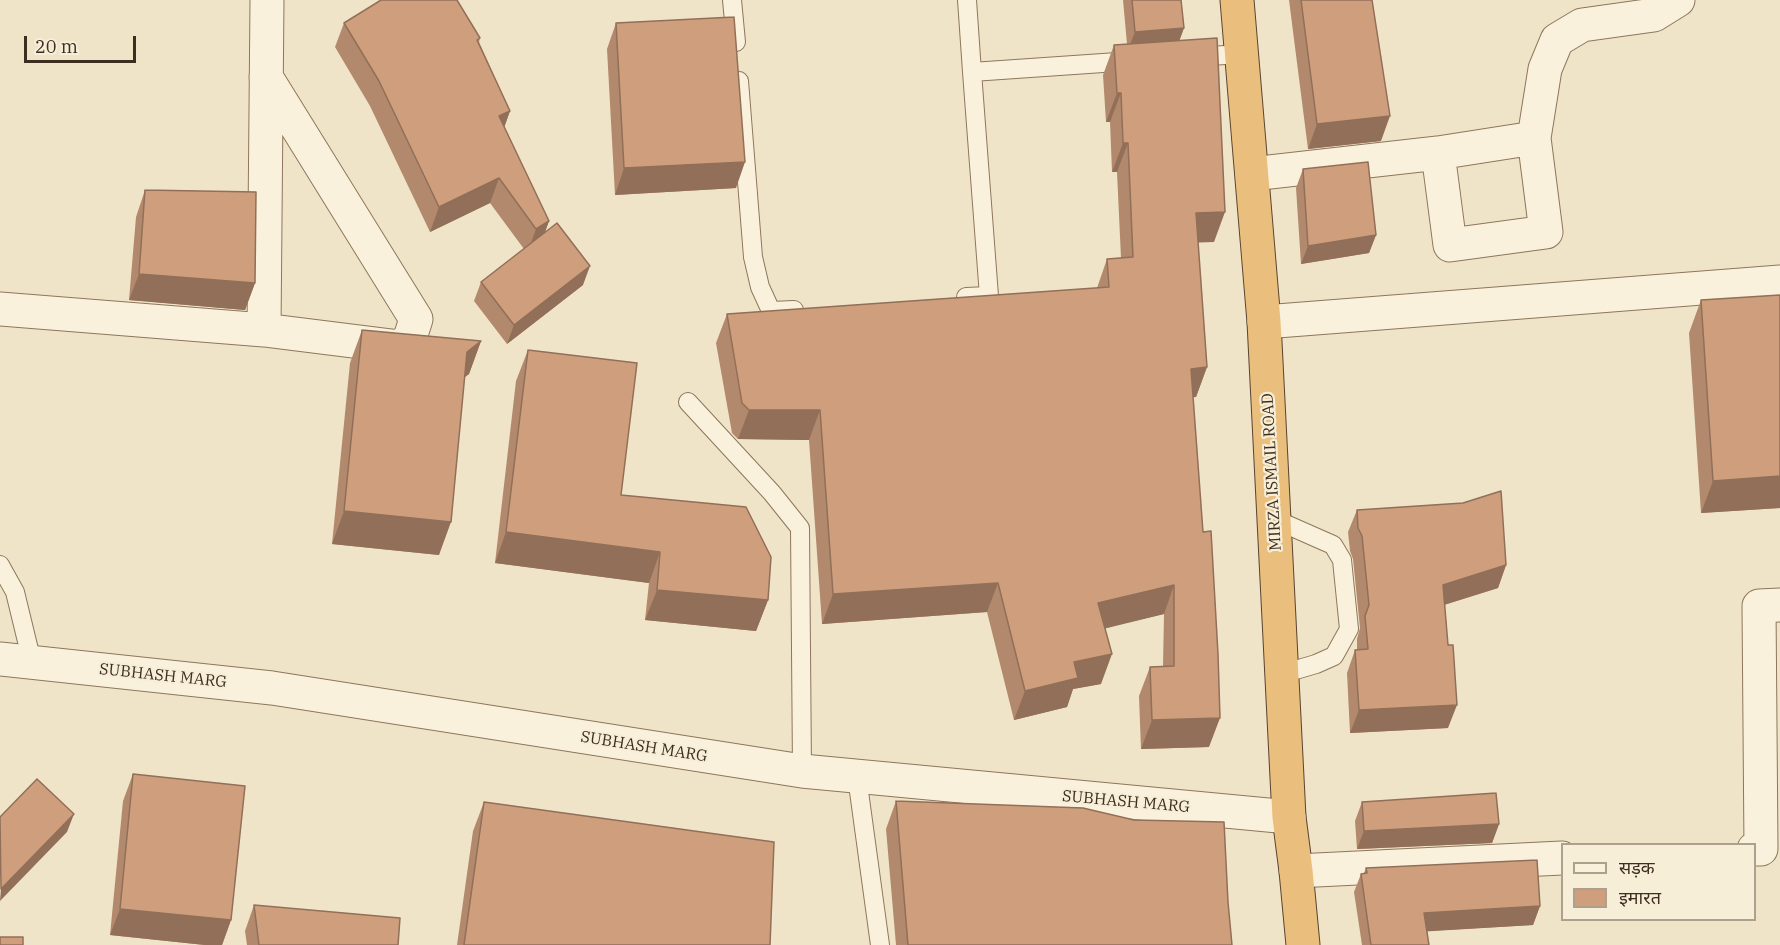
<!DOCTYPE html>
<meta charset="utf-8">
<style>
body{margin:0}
#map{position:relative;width:1780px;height:945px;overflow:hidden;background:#f0e4c8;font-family:"IBM Plex Serif","Noto Sans Devanagari",serif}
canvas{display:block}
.legend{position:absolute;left:1561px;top:843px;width:195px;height:78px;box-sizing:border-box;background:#f7eed8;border:2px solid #ada18e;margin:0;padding:8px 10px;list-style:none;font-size:18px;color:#3d2e20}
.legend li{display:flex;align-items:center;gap:12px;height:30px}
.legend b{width:30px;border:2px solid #ada18e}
.scale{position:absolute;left:24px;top:36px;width:112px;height:27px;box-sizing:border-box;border:3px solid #3d2e20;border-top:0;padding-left:8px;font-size:18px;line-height:21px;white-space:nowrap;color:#3d2e20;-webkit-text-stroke:4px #f7eed8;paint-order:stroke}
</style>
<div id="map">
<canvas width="1780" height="945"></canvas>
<ul class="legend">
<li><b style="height:8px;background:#faf1dc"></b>सड़क</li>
<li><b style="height:16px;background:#cf9f7d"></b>इमारत</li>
</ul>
<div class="scale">20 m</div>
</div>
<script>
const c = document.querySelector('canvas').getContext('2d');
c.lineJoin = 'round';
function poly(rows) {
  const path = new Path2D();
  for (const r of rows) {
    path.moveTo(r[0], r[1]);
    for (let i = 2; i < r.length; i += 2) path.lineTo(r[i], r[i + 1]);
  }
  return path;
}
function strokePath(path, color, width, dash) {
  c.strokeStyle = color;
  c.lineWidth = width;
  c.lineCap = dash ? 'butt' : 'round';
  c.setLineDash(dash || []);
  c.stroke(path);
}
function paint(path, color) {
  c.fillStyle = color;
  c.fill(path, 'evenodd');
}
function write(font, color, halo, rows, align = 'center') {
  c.font = font + ' "IBM Plex Serif",serif';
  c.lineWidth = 4.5;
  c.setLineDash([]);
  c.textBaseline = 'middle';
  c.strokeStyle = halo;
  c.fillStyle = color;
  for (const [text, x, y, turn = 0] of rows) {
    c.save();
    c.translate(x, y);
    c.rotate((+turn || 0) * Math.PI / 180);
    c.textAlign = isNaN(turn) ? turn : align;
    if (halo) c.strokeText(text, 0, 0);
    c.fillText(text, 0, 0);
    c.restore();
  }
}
const service = poly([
 [732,0,736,42],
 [967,0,972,72,1132,61],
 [1193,57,1242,54],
 [739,81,753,257,760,287,771,311,794,310],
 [966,297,989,296,972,72],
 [688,402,772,493,800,528,802,771],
 [1274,519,1333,545,1342,560,1349,629,1334,656,1316,664,1282,674],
 [0,565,15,592,32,662],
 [857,777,880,945]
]);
const minor = poly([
 [1534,138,1545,69,1557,40,1582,25,1654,15,1678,0],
 [1252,174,1438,153,1534,138,1546,232,1450,245,1438,153],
 [0,309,264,330,400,347,410,338,416,319,266,77],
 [1264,322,1780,282],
 [264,330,267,0],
 [0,659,272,688,802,771,1289,817],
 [1754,849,1761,849,1759,606,1780,605],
 [1296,871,1562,858]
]);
const trunk = poly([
 [1237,0,1264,322,1289,817,1296,871,1303,945]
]);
strokePath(service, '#8d765c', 20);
strokePath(minor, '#8d765c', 35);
strokePath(trunk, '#5b4430', 35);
strokePath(service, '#faf1dc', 18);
strokePath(minor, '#faf1dc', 33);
strokePath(trunk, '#eabe7c', 33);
paint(poly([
 [1123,0,1181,0,1184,28,1179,41,1214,242,1198,242,1207,367,1196,397,1193,397,1209,747,1141,749,1139,696,1150,667,1163,666,1164,614,1104,628,1101,684,1073,689,1067,707,1014,720,987,612,822,624,809,440,738,439,732,433,716,343,727,314,1097,288,1107,259,1121,258,1117,172,1112,172,1110,122,1106,122,1103,75,1114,45,1127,44],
 [1289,0,1372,0,1381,141,1308,149],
 [344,23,480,38,479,42,510,111,504,128,549,221,545,232,583,285,507,344,474,301,481,282,524,249,490,203,430,232,370,106,335,47],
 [616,23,736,188,615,195,607,49],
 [1303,169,1376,235,1369,253,1301,264,1296,188],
 [145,190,255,283,245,310,129,300,136,217],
 [1780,295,1780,508,1701,513,1689,333,1701,300],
 [362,330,481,341,469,374,464,377,439,555,332,544,350,363],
 [528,350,621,495,768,600,756,631,645,620,649,583,495,563,516,381],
 [1357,510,1506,565,1498,588,1444,605,1448,728,1350,733,1347,673,1355,650,1357,650,1357,639,1360,628,1353,559,1350,551,1348,532],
 [133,774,231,920,222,945,205,945,110,935,123,801],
 [896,801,1228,902,1232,945,896,945,886,829],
 [484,802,770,945,457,945,473,831],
 [1362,802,1499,824,1492,843,1357,849,1355,821],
 [1366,868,1540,906,1533,925,1427,931,1429,945,1362,945,1354,892,1361,874,1364,873],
 [254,905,398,945,247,945,245,931]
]), '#b2896c');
paint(poly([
 [1184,28,1177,47,1128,50,1135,32],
 [1117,93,1121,93,1110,122,1106,122],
 [510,111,501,136,499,116],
 [1390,116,1381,141,1308,149,1317,124],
 [1123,143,1128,143,1117,172,1112,172],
 [745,162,736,188,615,195,624,168],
 [499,178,490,203,430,232,439,207],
 [1225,212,1214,242,1185,243,1196,213],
 [549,221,540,246,527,254,536,229],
 [1376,235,1369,253,1301,264,1308,246],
 [590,266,583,285,507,344,514,325],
 [139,274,255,283,245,310,129,300],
 [481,341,469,374,455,385,467,352],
 [1207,367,1196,397,1180,398,1191,369],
 [749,410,820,410,809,440,738,439],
 [1780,476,1780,508,1701,513,1713,481],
 [344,511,451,522,439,555,332,544],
 [506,532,660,552,649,583,495,563],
 [1506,565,1498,588,1434,608,1443,585],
 [998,583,987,612,822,624,833,594],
 [1174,585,1164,614,1087,633,1098,603],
 [657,590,768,600,756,631,645,620],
 [1112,654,1101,684,1073,689,1067,707,1014,720,1025,691,1074,662],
 [1457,705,1448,728,1350,733,1359,710],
 [1220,718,1209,747,1141,749,1152,720],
 [74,814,67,832,0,901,1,889],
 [1499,824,1492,843,1357,849,1364,831],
 [1540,906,1533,925,1417,932,1424,913],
 [120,909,231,920,222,945,205,945,110,935]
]), '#916f58');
const building = poly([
 [381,0,457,0,480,38,477,40,510,111,499,116,549,221,536,229,499,178,439,207,379,81,344,23,381,0],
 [1132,0,1181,0,1184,28,1135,32,1132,0],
 [1301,0,1372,0,1390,116,1317,124,1301,0],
 [734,17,745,162,624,168,616,23,734,17],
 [1217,38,1225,212,1196,213,1207,367,1191,369,1203,532,1211,531,1218,654,1220,718,1152,720,1150,667,1174,666,1174,585,1098,603,1112,654,1074,662,1078,678,1025,691,998,583,833,594,820,410,749,410,742,403,727,314,1109,287,1107,259,1133,257,1128,143,1123,143,1121,93,1117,93,1114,45,1217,38],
 [1368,162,1376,235,1308,246,1303,169,1368,162],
 [145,190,256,192,255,283,139,274,145,190],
 [557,223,590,266,514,325,481,282,557,223],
 [1780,295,1780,476,1713,481,1701,300,1780,295],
 [362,330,481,341,467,352,451,522,344,511,362,330],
 [528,350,637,363,621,495,746,507,771,557,768,600,657,590,660,552,506,532,528,350],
 [1501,491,1506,565,1443,585,1448,645,1453,645,1457,705,1359,710,1355,650,1368,649,1365,616,1369,605,1362,536,1358,528,1357,510,1463,503,1501,491],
 [133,774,245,786,231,920,120,909,133,774],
 [37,779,74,814,1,889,0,817,37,779],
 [1496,793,1499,824,1364,831,1362,802,1496,793],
 [896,801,1083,808,1134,820,1224,822,1228,902,1232,945,908,945,896,801],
 [484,802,774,842,770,945,464,945,484,802],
 [1537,860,1540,906,1424,913,1429,945,1371,945,1361,874,1367,873,1366,868,1537,860],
 [254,905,400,918,398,945,259,945,254,905],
 [0,937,23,937,23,945,0,945,0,937]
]);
paint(building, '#cf9f7d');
strokePath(building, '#916f58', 1.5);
write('16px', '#3d2e20', '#f7eed8', [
 ["MIRZA ISMAIL ROAD",1272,472,-93],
 ["SUBHASH MARG",163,676,6],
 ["SUBHASH MARG",644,747,9],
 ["SUBHASH MARG",1126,802,5]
]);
</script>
